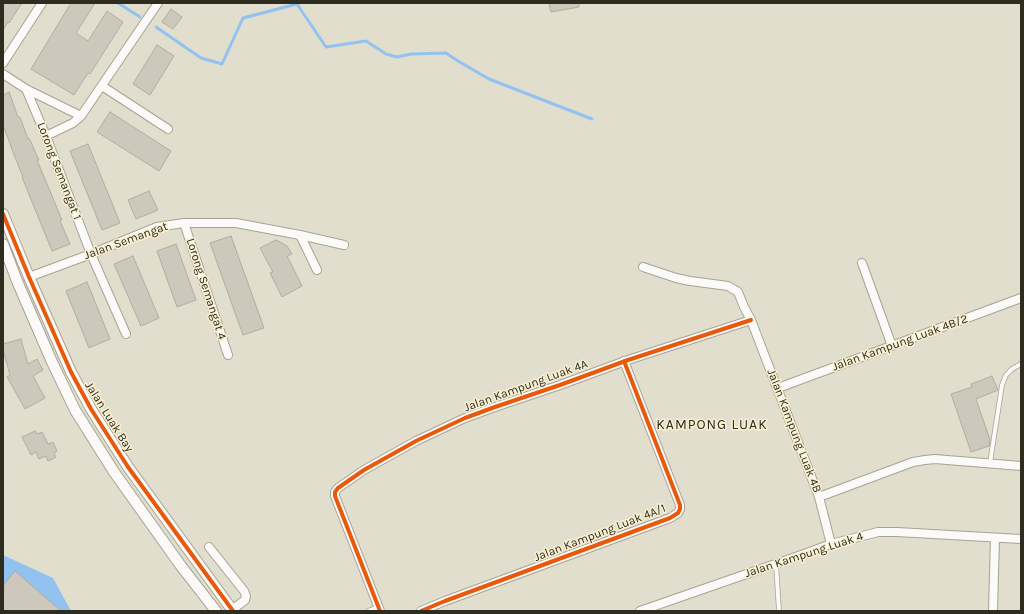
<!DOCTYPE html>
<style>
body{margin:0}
#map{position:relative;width:1024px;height:614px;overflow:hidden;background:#e2decd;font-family:Karla,sans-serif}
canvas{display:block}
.frame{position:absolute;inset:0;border:4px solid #2e2b1f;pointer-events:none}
</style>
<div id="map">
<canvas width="1024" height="614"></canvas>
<div class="frame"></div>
</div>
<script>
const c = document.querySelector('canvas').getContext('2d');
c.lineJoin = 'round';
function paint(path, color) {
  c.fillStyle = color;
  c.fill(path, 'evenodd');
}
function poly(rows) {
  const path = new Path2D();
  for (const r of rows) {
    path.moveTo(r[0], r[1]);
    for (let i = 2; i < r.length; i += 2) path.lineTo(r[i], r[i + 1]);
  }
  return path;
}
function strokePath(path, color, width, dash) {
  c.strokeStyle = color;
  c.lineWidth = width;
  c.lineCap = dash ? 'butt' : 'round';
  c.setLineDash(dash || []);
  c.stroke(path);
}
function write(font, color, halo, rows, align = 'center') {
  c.font = font + ' Karla,sans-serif';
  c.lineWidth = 3;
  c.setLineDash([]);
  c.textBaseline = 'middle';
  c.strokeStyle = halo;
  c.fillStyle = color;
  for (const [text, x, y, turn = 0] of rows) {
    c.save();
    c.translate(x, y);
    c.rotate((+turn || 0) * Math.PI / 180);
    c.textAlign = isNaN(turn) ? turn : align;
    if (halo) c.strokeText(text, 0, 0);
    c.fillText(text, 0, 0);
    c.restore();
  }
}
paint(poly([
 [3,555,53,578,71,611,3,611]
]), '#92c2f0');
strokePath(poly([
 [118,3,140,17],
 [156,27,201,58,222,64,243,18,297,4,326,47,366,41,386,54,397,57,411,54,446,53,458,61,489,79,592,119]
]), '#92c2f0', 3);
const building = poly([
 [3,3,22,3,9,23,8,22,3,30,3,3],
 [71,3,95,3,76,33,88,41,107,11,123,22,90,74,88,73,74,95,31,69,71,3],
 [549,3,579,3,579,7,551,12,549,3],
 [171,9,182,17,173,29,162,22,171,9],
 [157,45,174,56,150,95,133,84,157,45],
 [9,92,18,117,20,117,28,139,29,138,39,160,37,160,62,220,60,221,70,244,52,251,22,177,23,177,11,147,11,146,3,125,3,95,9,92],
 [110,112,171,151,159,171,97,132,110,112],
 [88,144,120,223,102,230,70,151,88,144],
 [149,191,158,210,136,219,128,200,149,191],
 [231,236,264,328,243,335,210,243,231,236],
 [276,240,287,246,292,254,287,256,302,286,282,297,270,273,273,272,260,248,276,240],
 [176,244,196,300,177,307,157,251,176,244],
 [133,256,159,318,141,326,114,264,133,256],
 [87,282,110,339,89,348,66,291,87,282],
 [21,339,28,364,37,359,43,370,33,376,45,398,25,409,7,377,10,375,3,350,3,344,21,339],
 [992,376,998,390,976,399,990,440,989,446,971,452,951,394,972,387,971,384,992,376],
 [35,431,37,434,42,432,48,444,53,442,57,451,54,453,56,457,48,461,46,456,39,459,36,452,31,455,22,437,35,431],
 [15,571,61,611,3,611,3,586,15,571]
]);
paint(building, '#cec8bc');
strokePath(building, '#b1ac9f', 1);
const service = poly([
 [990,463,1002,385,1006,375,1012,369,1021,364],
 [776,564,779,611],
 [368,611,378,607]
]);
const minor = poly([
 [3,63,42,3],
 [3,74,26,89,81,116],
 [102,86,168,129],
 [26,89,46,136,91,254,126,334],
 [46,136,73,123,81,116,158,3],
 [184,223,228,355],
 [300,235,317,270],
 [862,263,892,346],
 [643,267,676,278,690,281,728,286,738,292,744,307,751,320,819,497,831,544],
 [29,277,91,254,157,227,184,223,236,223,300,235,344,245],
 [778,388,1021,298],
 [819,497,913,462,925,460,935,459,1021,466],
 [209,547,244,591,246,596,245,600,232,610],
 [380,611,335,496,335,492,338,488,364,470,416,441,465,418,495,407,560,385,628,360,751,320],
 [421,611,445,601,670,518,678,513,680,509,680,505,624,361],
 [640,611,807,553,831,544,878,532,897,532,1021,539],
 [993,611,995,538]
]);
const tertiary = poly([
 [3,214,29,277,71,372,91,409,128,467,233,611],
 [3,244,17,281,52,362,75,410,114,472,181,566,216,611]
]);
strokePath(service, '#a6a395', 5.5);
strokePath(minor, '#a6a395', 10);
strokePath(tertiary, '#a6a395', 12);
strokePath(service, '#fbfaf8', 4);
strokePath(minor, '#fbfaf8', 8);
strokePath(tertiary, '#fbfaf8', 10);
strokePath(poly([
 [3,214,29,277,71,372,91,409,128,467,233,611],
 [380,611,335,496,335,492,338,488,364,470,416,441,465,418,495,407,560,385,628,360,751,320],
 [421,611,445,601,670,518,678,513,680,509,680,505,624,361]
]), '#e8590c', 4);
write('12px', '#2e2b1f', '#f8f0d1', [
 ["Lorong Semangat 1",59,171,69],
 ["Jalan Semangat",126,241,-20],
 ["Lorong Semangat 4",206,289,72],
 ["Jalan Kampung Luak 4B/2",900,343,-20],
 ["Jalan Kampung Luak 4A",526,386,-20],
 ["Jalan Luak Bay",109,417,58],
 ["Jalan Kampung Luak 4B",794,431,69],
 ["Jalan Kampung Luak 4A/1",600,533,-21],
 ["Jalan Kampung Luak 4",804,555,-18]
]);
c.letterSpacing = '1px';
write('14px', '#2e2b1f', '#f8f0d1', [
 ["KAMPONG LUAK",712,425]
]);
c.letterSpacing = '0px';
</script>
